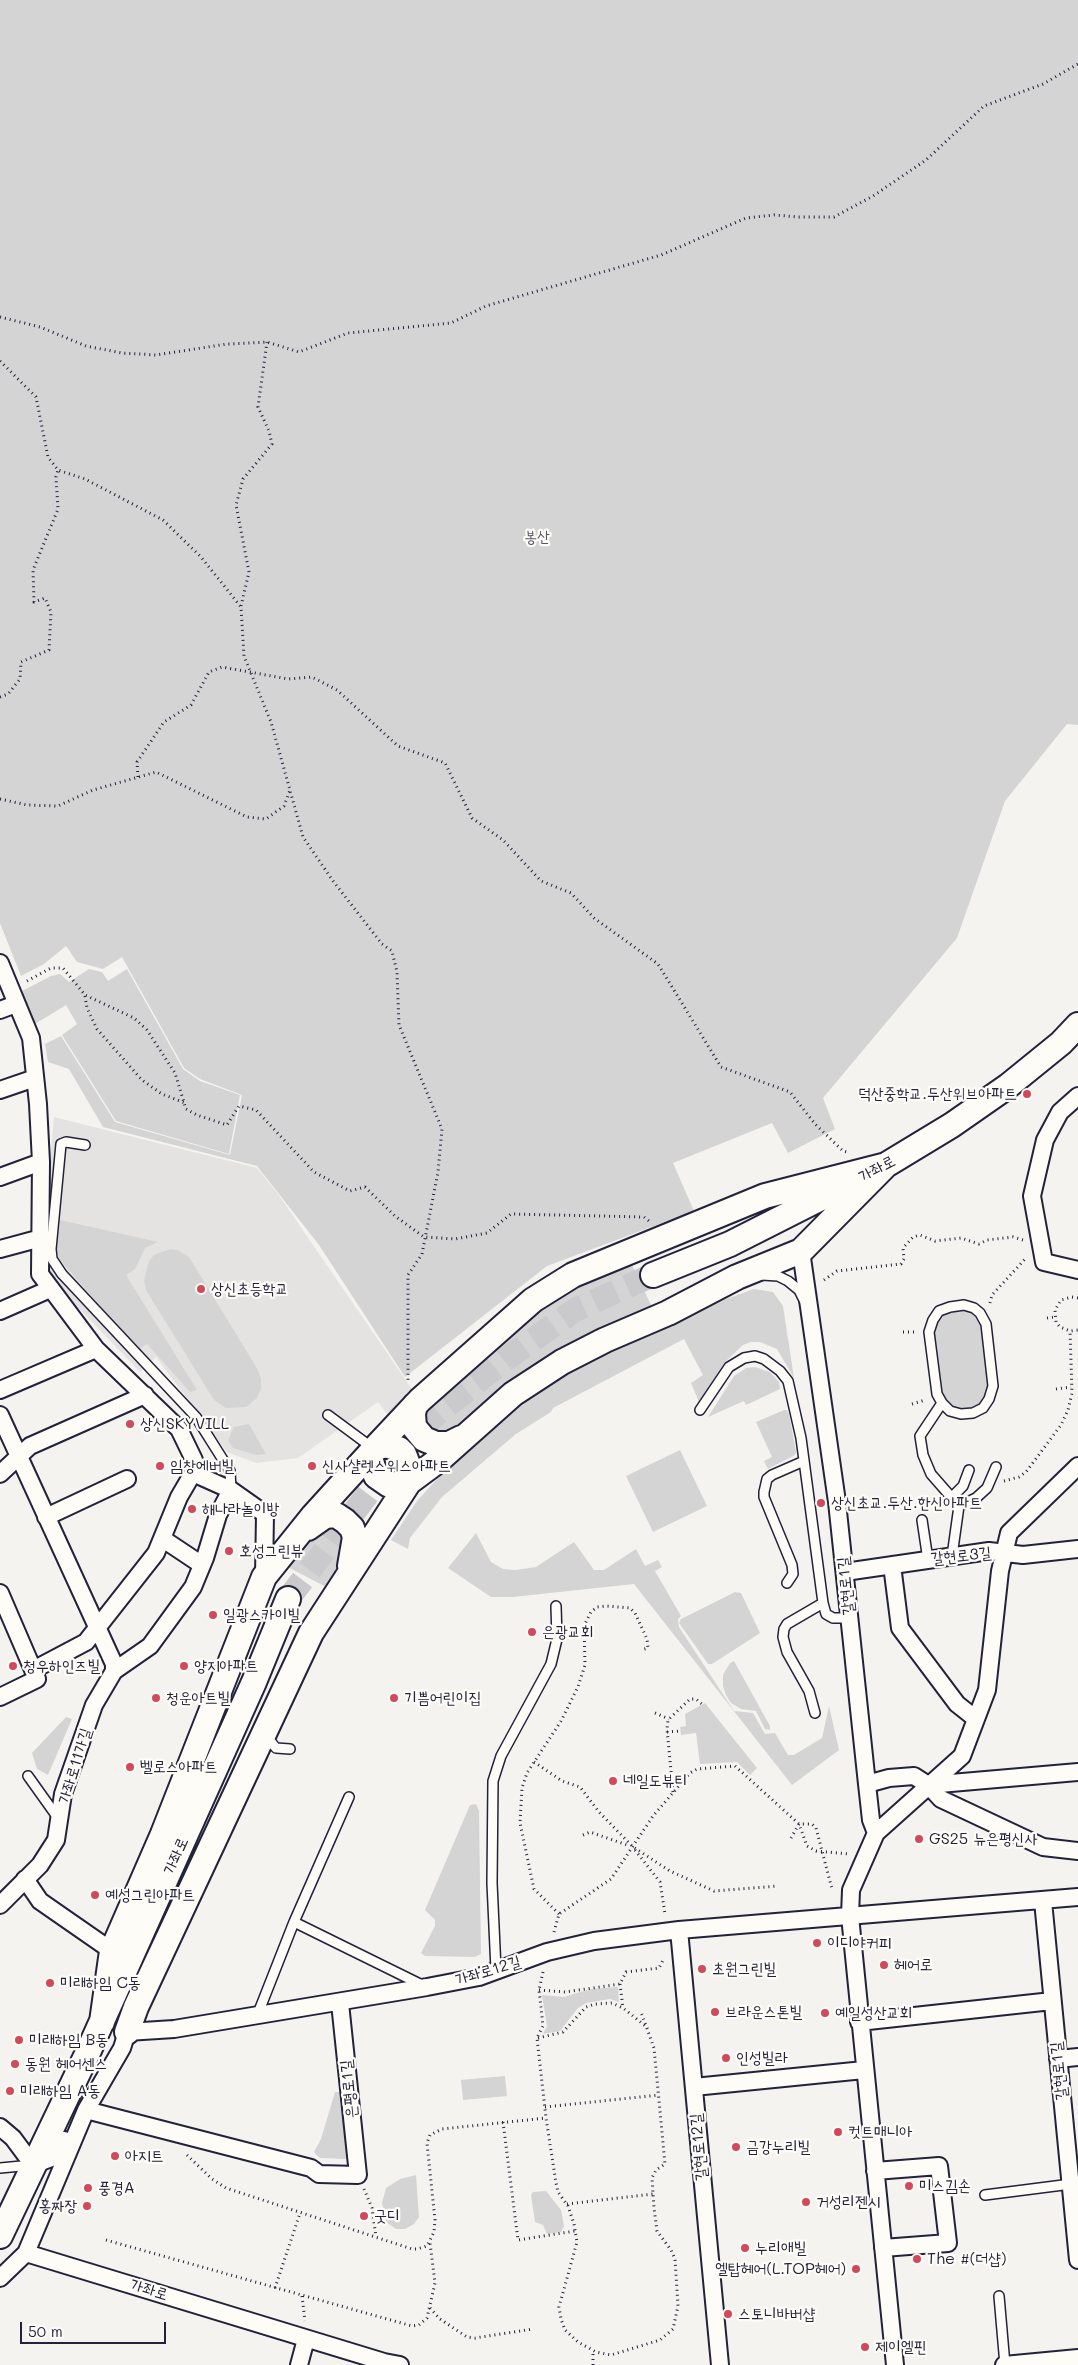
<!DOCTYPE html>
<meta charset="utf-8">
<style>
body{margin:0}
#map{position:relative;width:1078px;height:2365px;overflow:hidden;background:#f4f3ef;font-family:Mali,sans-serif}
canvas{display:block}
.scale{position:absolute;left:20px;top:2322px;width:146px;height:22px;box-sizing:border-box;border:2px solid #22223b;border-top:0;padding-left:6px;font-size:15px;line-height:18px;white-space:nowrap;color:#22223b;-webkit-text-stroke:4px #fdfcf7;paint-order:stroke}
</style>
<div id="map">
<canvas width="1078" height="2365"></canvas>
<div class="scale">50 m</div>
</div>
<script>
const c = document.querySelector('canvas').getContext('2d');
c.lineJoin = 'round';
function paint(path, color) {
  c.fillStyle = color;
  c.fill(path, 'evenodd');
}
function poly(rows) {
  const path = new Path2D();
  for (const r of rows) {
    path.moveTo(r[0], r[1]);
    for (let i = 2; i < r.length; i += 2) path.lineTo(r[i], r[i + 1]);
  }
  return path;
}
function strokePath(path, color, width, dash) {
  c.strokeStyle = color;
  c.lineWidth = width;
  c.lineCap = dash ? 'butt' : 'round';
  c.setLineDash(dash || []);
  c.stroke(path);
}
function write(font, color, halo, rows, align = 'center') {
  c.font = font + ' Mali,"Poor Story",sans-serif';
  c.lineWidth = 4.5;
  c.setLineDash([]);
  c.textBaseline = 'middle';
  c.strokeStyle = halo;
  c.fillStyle = color;
  for (const [text, x, y, turn = 0] of rows) {
    c.save();
    c.translate(x, y);
    c.rotate((+turn || 0) * Math.PI / 180);
    c.textAlign = isNaN(turn) ? turn : align;
    if (halo) c.strokeText(text, 0, 0);
    c.fillText(text, 0, 0);
    c.restore();
  }
}
paint(poly([
 [54,1117,257,1168,278,1194,416,1395,390,1418,378,1402,298,1458,256,1463,227,1452,156,1357,140,1372,48,1276,46,1201]
]), '#e4e3e2');
paint(poly([
 [0,0,1078,0,1078,725,1067,724,1005,801,957,938,823,1098,835,1129,788,1153,772,1123,673,1163,694,1211,547,1266,405,1377,319,1245,257,1166,103,1127,69,1069,48,1062,45,1044,61,1036,115,1122,230,1155,242,1095,200,1079,184,1068,122,957,103,969,77,962,66,946,44,964,21,976,0,923],
 [89,969,102,972,108,981,127,969,183,1069,200,1081,240,1095,229,1154,116,1121,62,1035,77,1024,66,1005,35,1024,22,991,51,976,60,974,69,982],
 [60,1220,158,1242,145,1248,135,1269,126,1275,197,1390,190,1392,147,1344,138,1350,56,1255],
 [170,1249,178,1250,189,1257,258,1370,261,1379,261,1389,257,1398,246,1407,226,1408,214,1400,146,1290,144,1280,149,1261,154,1255],
 [631,1263,653,1309,446,1440,428,1431,423,1413,549,1297],
 [754,1289,773,1292,783,1306,794,1378,777,1349,760,1342,751,1342,743,1345,725,1362,699,1402,691,1383,703,1375,684,1339,553,1408,551,1412,516,1434,442,1497,410,1538,408,1549,391,1540,417,1501,446,1469,536,1393,568,1374,632,1340,726,1299],
 [964,1305,980,1313,993,1386,989,1399,973,1413,950,1411,937,1394,933,1320,939,1311],
 [755,1367,770,1372,779,1382,780,1389,746,1405,744,1401,708,1417,734,1376,746,1368],
 [784,1410,787,1410,789,1414,796,1452,795,1455,768,1469,764,1461,772,1457,756,1422],
 [249,1424,266,1454,256,1455,233,1448,228,1440,234,1427],
 [680,1450,707,1506,653,1532,626,1476],
 [324,1523,344,1530,340,1561,328,1588,282,1564],
 [476,1533,491,1562,503,1569,515,1570,536,1567,574,1542,594,1570,604,1570,636,1549,645,1566,658,1560,662,1567,655,1571,681,1616,678,1619,679,1627,734,1711,753,1713,765,1734,775,1733,788,1755,794,1755,822,1738,829,1706,839,1750,792,1785,634,1584,513,1597,491,1597,448,1568],
 [735,1592,741,1593,760,1633,712,1664,708,1664,682,1627,679,1623,681,1619],
 [734,1661,770,1726,770,1730,765,1729,756,1711,741,1709,731,1703,726,1695,723,1686,723,1675,730,1663],
 [705,1703,757,1768,750,1775,737,1762,700,1764,696,1733,681,1735,680,1727,686,1726,685,1714],
 [66,1717,72,1719,48,1775,37,1769,32,1753],
 [476,1804,479,1811,481,1954,475,1957,425,1956,421,1953,435,1926,435,1920,425,1910,470,1805],
 [618,1987,619,2002,610,1999,586,2003,578,2008,560,2031,543,2034,547,2026,542,1995,564,1997,590,1989],
 [505,2076,507,2096,463,2100,461,2080],
 [335,2092,339,2092,348,2159,320,2158,314,2152,321,2139],
 [416,2175,419,2217,414,2224,405,2229,396,2229,386,2222,382,2203,386,2188,400,2179],
 [546,2191,561,2210,564,2226,561,2232,547,2234,543,2225,535,2222,531,2195,533,2192]
]), '#d5d4d5');
strokePath(poly([
 [288,1599,405,1445,428,1421,506,1359,575,1310,653,1275]
]), '#cac9cb', 24, [24, 12]);
const lane = poly([
 [85,1145,66,1142,61,1144,51,1249,52,1259,62,1274,196,1417,230,1471,231,1490],
 [762,1275,778,1276,788,1281,799,1290,804,1300],
 [942,1403,937,1394,929,1332,933,1320,939,1311,950,1307,964,1305,974,1308,980,1313,986,1324,993,1386,989,1399,983,1408,973,1413,961,1414,950,1411,942,1403,920,1436,923,1455,931,1474,959,1506],
 [700,1410,729,1367,744,1358,755,1356,764,1359,780,1371,788,1381,801,1438,823,1603,826,1614,833,1618,849,1618],
 [328,1415,374,1449],
 [952,1497,963,1486,969,1470],
 [922,1520,928,1560],
 [952,1556,959,1506,976,1498,987,1488,996,1467],
 [787,1583,793,1574,792,1565,764,1497,764,1492,767,1479,772,1475,804,1461],
 [815,1713,809,1691,787,1652,783,1637,784,1629,787,1624,823,1603],
 [266,1736,276,1748,290,1749],
 [28,1776,58,1818],
 [294,1922,349,1797],
 [496,1970,492,1883,493,1781,501,1756,551,1664,557,1639,556,1606],
 [257,2016,294,1922,424,1986],
 [0,2168,32,2165],
 [985,2195,1071,2184],
 [999,2296,1005,2365]
]);
const street = poly([
 [0,963,31,1038,38,1104,41,1162,40,1274,96,1349,179,1429,194,1460,193,1473,179,1497,156,1553,86,1642,33,1670],
 [0,1010,16,1004],
 [0,1090,35,1078],
 [1078,1096,1060,1112,1045,1140,1032,1196,1044,1262,1078,1270],
 [0,1177,41,1162],
 [0,1249,41,1238],
 [801,1251,837,1502,867,1784,871,1820,876,1833,851,1890,850,1916,895,2365],
 [0,1311,50,1289],
 [0,1390,96,1349],
 [0,1415,114,1664,114,1671],
 [193,1473,231,1490,265,1514,264,1577],
 [0,1474,30,1446,145,1395],
 [46,1517,127,1479],
 [163,1539,202,1565],
 [892,1565,900,1628,957,1704,976,1719],
 [845,1572,989,1551,1023,1555,1078,1549],
 [0,1593,37,1679,0,1697],
 [1078,1772,928,1785,941,1799,1043,1847,1078,1851],
 [867,1784,889,1778,914,1776,928,1785],
 [876,1833,962,1756,987,1690,1000,1571,1009,1533,1078,1466],
 [25,1879,40,1901,112,1951],
 [1043,1901,1078,2260],
 [0,1905,40,1865,56,1840,63,1794,94,1705,114,1671,150,1646,193,1587,205,1558,218,1515,231,1490],
 [679,1930,720,2365],
 [859,2022,1052,2001],
 [127,2032,174,2029,427,1987,479,1977,547,1952,594,1941,679,1930,1078,1897],
 [1058,2059,1078,2057],
 [694,2087,864,2070],
 [86,2110,311,2168,319,2174,358,2175,340,2003],
 [0,2127,13,2138,33,2165,54,2157,64,2140],
 [875,2171,939,2166,948,2243,883,2248],
 [26,2253,384,2362,400,2365],
 [0,2278,26,2253,86,2110,122,2048,127,2032],
 [299,2365,306,2339],
 [1004,2365,1078,2358]
]);
const secondary = poly([
 [653,1275,730,1244,886,1165,952,1125,1008,1086,1061,1043,1078,1025],
 [415,1405,413,1414,414,1427,424,1439,436,1444,449,1444,461,1438],
 [385,1445,399,1449,404,1454,409,1467,409,1482,389,1485,376,1476,370,1458,374,1449,385,1445],
 [308,1528,325,1516,336,1515,345,1521,352,1528,355,1537,350,1566],
 [102,2022,112,1951,163,1834,264,1577,313,1516,374,1449,420,1400,533,1300,573,1275,765,1196,886,1165],
 [127,2032,136,2007,311,1633,409,1482,440,1459,513,1394,562,1362,605,1340,668,1313,737,1277,801,1251,886,1165],
 [0,2236,89,2050,254,1682,288,1599]
]);
strokePath(lane, '#22223b', 12);
strokePath(street, '#22223b', 20);
strokePath(secondary, '#22223b', 28);
strokePath(poly([
 [0,317,40,327,86,346,122,353,156,355,227,344,267,342,299,352,348,333,451,323,486,306,661,255,746,218,774,215,799,217,834,217,873,196,926,160,984,106,1043,84,1078,64],
 [0,361,36,397,48,457,58,470,85,479,163,520,201,557,241,607,244,656,271,722,303,837,333,881,382,944,392,951,397,972,399,1025,442,1129,438,1172,422,1254,408,1275,408,1382],
 [241,606,249,572,236,505,243,479,272,444,269,431,258,407,267,342],
 [0,697,8,694,20,679,21,662,49,650,51,612,45,598,34,602,33,570,58,509,56,477,58,470],
 [138,777,137,762,164,722,191,705,209,672,222,667,288,679,312,677,337,690,398,746,445,763,472,818,503,840,541,881,571,893,594,918,658,964,721,1067,790,1092,815,1124,843,1151,847,1152],
 [0,799,27,805,58,806,93,790,156,772,247,817,266,819,284,806,290,790],
 [27,981,51,968,63,968,85,995,134,1018,147,1030,175,1073,186,1109,197,1115,227,1125,239,1106,256,1110,314,1172,350,1191,365,1187,395,1216,424,1237,455,1239,487,1233,511,1214,644,1217,649,1221],
 [85,996,87,1008,97,1029,142,1080,162,1094,185,1103],
 [824,1280,837,1271,901,1264,904,1259,903,1248,913,1237,920,1235,935,1241,961,1238,979,1244,987,1240,1013,1237,1023,1240],
 [1078,1298,1072,1297,1061,1300,1055,1310,1056,1322,1060,1327,1070,1331,1078,1330],
 [990,1303,992,1295,1026,1258],
 [1047,1318,1055,1317],
 [903,1332,916,1332],
 [1056,1389,1071,1387],
 [912,1404,925,1400],
 [1004,1481,1019,1477,1026,1472,1061,1425,1068,1410,1072,1393,1070,1331],
 [655,1713,669,1719],
 [667,1732,680,1731],
 [534,1762,562,1781,580,1787,599,1812,633,1847,670,1871,714,1891,778,1886],
 [673,1792,667,1729,668,1720,690,1699,696,1699,703,1705],
 [583,1835,590,1832,630,1846],
 [791,1838,799,1824,812,1824,816,1828,832,1889],
 [635,1850,660,1882,665,1914],
 [559,1914,534,1889,520,1823,522,1788,527,1773,561,1721,578,1687,585,1665,584,1626,591,1612,597,1607,607,1606,630,1608,635,1613,647,1639,648,1648,641,1650],
 [554,1932,559,1914,611,1879,653,1816,690,1773,697,1769,735,1766,799,1824,807,1846,816,1851,849,1854],
 [543,1972,539,1990,543,2026,537,2038,546,2118,556,2183,558,2192,568,2206,574,2224,577,2242,559,2307,561,2319,565,2330,578,2342,596,2352,611,2355,660,2340,673,2329,678,2306,675,2259,671,2250,657,2231,654,2208,652,2178,656,2170,665,2164,654,2048,641,2012],
 [620,1984,623,2008],
 [539,1990,565,1992,620,1984,626,1972,659,1968,663,1960],
 [538,2038,563,2032,586,2007,595,2004,612,2003,623,2008,648,2028],
 [545,2107,659,2095],
 [503,2122,518,2240,575,2231],
 [187,2155,212,2179,226,2188,412,2249,417,2249,427,2246,434,2232,435,2220,427,2143,430,2135,442,2129,546,2118],
 [364,2189,372,2208,376,2237],
 [567,2204,653,2194],
 [106,2240,412,2326,419,2325,427,2318,435,2283,430,2243],
 [275,2288,300,2213],
 [302,2296,305,2321],
 [430,2308,440,2319,467,2337,475,2338,533,2329],
 [593,2365,593,2351]
]), '#22223b', 3, [1, 4]);
strokePath(lane, '#fdfcf7', 9);
strokePath(street, '#fdfcf7', 16);
strokePath(secondary, '#fdfcf7', 24);
for (const [x, y, r, color] of [
 [1027,1094,5,"#d1495b"],
 [201,1289,5,"#d1495b"],
 [130,1424,5,"#d1495b"],
 [160,1466,5,"#d1495b"],
 [312,1466,5,"#d1495b"],
 [821,1503,5,"#d1495b"],
 [192,1509,5,"#d1495b"],
 [229,1551,5,"#d1495b"],
 [213,1615,5,"#d1495b"],
 [532,1632,5,"#d1495b"],
 [13,1666,5,"#d1495b"],
 [184,1666,5,"#d1495b"],
 [156,1698,5,"#d1495b"],
 [394,1698,5,"#d1495b"],
 [130,1767,5,"#d1495b"],
 [613,1781,5,"#d1495b"],
 [919,1839,5,"#d1495b"],
 [95,1895,5,"#d1495b"],
 [817,1943,5,"#d1495b"],
 [884,1965,5,"#d1495b"],
 [702,1969,5,"#d1495b"],
 [50,1983,5,"#d1495b"],
 [715,2012,5,"#d1495b"],
 [825,2013,5,"#d1495b"],
 [19,2040,5,"#d1495b"],
 [726,2058,5,"#d1495b"],
 [15,2064,5,"#d1495b"],
 [10,2091,5,"#d1495b"],
 [838,2132,5,"#d1495b"],
 [736,2147,5,"#d1495b"],
 [115,2156,5,"#d1495b"],
 [909,2186,5,"#d1495b"],
 [88,2188,5,"#d1495b"],
 [806,2202,5,"#d1495b"],
 [87,2206,5,"#d1495b"],
 [364,2216,5,"#d1495b"],
 [745,2248,5,"#d1495b"],
 [917,2259,5,"#d1495b"],
 [856,2269,5,"#d1495b"],
 [728,2314,5,"#d1495b"],
 [865,2347,5,"#d1495b"]
]) {
  const dot = new Path2D();
  dot.arc(x, y, r, 0, 2 * Math.PI);
  c.fillStyle = color;
  c.fill(dot);
  strokePath(dot, '#fdfcf7', 2);
}
write('16px', '#585769', '#fdfcf7', [
 ["봉산",537,537]
]);
write('16px', '#22223b', '#fdfcf7', [
 ["덕산중학교.두산위브아파트",1017,1094,"right"],
 ["상신초등학교",211,1289],
 ["상신SKYVILL",140,1424],
 ["임창에버빌",170,1466],
 ["신사샬렛스위스아파트",322,1466],
 ["상신초교.두산.한신아파트",831,1503],
 ["해나라놀이방",202,1509],
 ["호성그린뷰",239,1551],
 ["일광스카이빌",223,1615],
 ["은광교회",542,1632],
 ["청우하인즈빌",23,1666],
 ["양지아파트",194,1666],
 ["청운아트빌",166,1698],
 ["기쁨어린이집",404,1698],
 ["벨로스아파트",140,1767],
 ["네일도뷰티",623,1781],
 ["GS25 뉴은평신사",929,1839],
 ["예성그린아파트",105,1895],
 ["이디야커피",827,1943],
 ["헤어로",894,1965],
 ["초원그린빌",712,1969],
 ["미래하임 C동",60,1983],
 ["브라운스톤빌",725,2012],
 ["예일성산교회",835,2013],
 ["미래하임 B동",29,2040],
 ["인성빌라",736,2058],
 ["동원 헤어센스",25,2064],
 ["미래하임 A동",20,2091],
 ["컷트매니아",848,2132],
 ["금강누리빌",746,2147],
 ["아지트",125,2156],
 ["미스김손",919,2186],
 ["풍경A",98,2188],
 ["거성리젠시",816,2202],
 ["홍짜장",77,2206,"right"],
 ["굿디",374,2216],
 ["누리애빌",755,2248],
 ["The #(더샵)",927,2259],
 ["엘탑헤어(L.TOP헤어)",846,2269,"right"],
 ["스토니바버샵",738,2314],
 ["제이엘핀",875,2347]
], 'left');
write('16px', '#22223b', '#fdfcf7', [
 ["가좌로",877,1169,-28],
 ["갈현로3길",961,1556,-6],
 ["갈현로1길",846,1586,-96],
 ["가좌로11가길",75,1766,-73],
 ["가좌로",176,1856,-66],
 ["가좌로12길",488,1971,-17],
 ["갈현로1길",1059,2071,-96],
 ["은평로1길",349,2089,-96],
 ["갈현로12길",699,2147,-95],
 ["가좌로",149,2290,17]
]);
</script>
